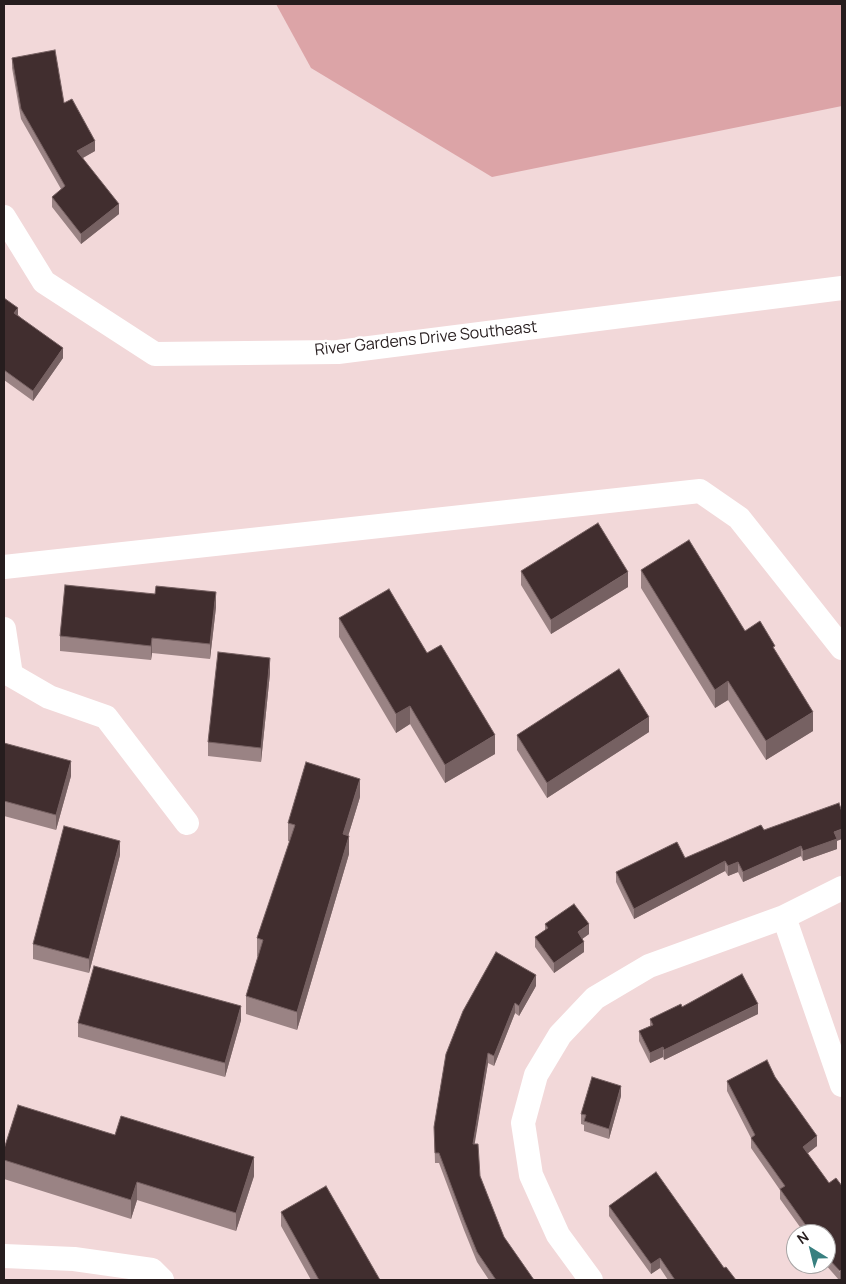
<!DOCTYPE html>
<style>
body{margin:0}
#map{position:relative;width:846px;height:1284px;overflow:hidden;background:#f2d8d9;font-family:Manrope,sans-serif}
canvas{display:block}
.frame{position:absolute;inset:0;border:5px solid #261d1e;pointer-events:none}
.north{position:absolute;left:786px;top:1224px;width:50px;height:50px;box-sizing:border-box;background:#fff;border:1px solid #a8a5a5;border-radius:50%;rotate:324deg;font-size:14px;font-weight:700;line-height:20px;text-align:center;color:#261d1e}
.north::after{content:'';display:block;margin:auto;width:18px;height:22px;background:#388080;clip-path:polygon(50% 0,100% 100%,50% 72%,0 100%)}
</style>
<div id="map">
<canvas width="846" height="1284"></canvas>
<div class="frame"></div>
<div class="north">N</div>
</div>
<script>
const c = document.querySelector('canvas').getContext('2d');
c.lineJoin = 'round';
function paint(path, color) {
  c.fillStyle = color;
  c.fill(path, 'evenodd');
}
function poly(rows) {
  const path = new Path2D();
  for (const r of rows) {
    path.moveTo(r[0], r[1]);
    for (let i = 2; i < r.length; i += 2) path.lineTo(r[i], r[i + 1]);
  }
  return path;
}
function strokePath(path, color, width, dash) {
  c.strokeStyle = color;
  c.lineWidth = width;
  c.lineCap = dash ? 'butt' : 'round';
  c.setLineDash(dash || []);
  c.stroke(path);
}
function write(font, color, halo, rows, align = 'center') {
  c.font = font + ' Manrope,sans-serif';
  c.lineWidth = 5;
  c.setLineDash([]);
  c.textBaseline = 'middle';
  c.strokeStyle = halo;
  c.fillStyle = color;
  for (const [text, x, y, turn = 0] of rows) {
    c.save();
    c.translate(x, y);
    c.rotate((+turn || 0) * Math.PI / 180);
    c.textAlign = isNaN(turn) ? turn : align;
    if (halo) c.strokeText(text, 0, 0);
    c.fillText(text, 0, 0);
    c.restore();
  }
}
paint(poly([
 [276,4,842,4,842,106,492,177,311,68]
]), '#dca4a7');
strokePath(poly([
 [4,217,44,282,155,354,338,352,842,288],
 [4,567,700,491,739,518,842,648],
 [4,629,11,675,49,697,106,717,187,823],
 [784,917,842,1085],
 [4,1256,74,1259,152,1270,162,1280],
 [591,1280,558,1235,531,1175,523,1123,536,1075,560,1035,595,998,649,966,784,917,842,888]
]), '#fff', 24);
paint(poly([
 [12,58,64,103,95,151,83,158,119,214,81,244,52,207,52,197,61,189,21,119,12,68],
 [4,298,18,315,63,358,33,401,4,380],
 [641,570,745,631,775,651,813,731,766,760,728,700,715,708,641,588],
 [521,571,628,587,551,634,521,585],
 [155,594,216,607,210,659,152,653,151,660,60,651,60,636],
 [339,618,427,653,495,754,445,783,410,724,396,733,339,637],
 [270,673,261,762,208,756,208,742],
 [649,732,547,798,517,750,517,735],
 [4,743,71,776,56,830,4,816],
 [360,797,348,836,349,854,297,1030,246,1014,246,996,258,957,257,956,257,938,290,842,288,841,288,823],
 [764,830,837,841,837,849,803,861,801,856,743,882,738,872,728,876,725,871,634,919,616,882,616,872,685,858],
 [120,855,89,973,33,959,33,944],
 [545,924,589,934,582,939,584,952,554,973,535,947,535,937,545,930],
 [536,986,519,1016,515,1013,494,1066,488,1063,474,1144,480,1176,504,1237,534,1280,489,1280,477,1262,464,1230,439,1163,435,1163,434,1127,446,1054],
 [682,1007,758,1014,664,1060,663,1057,650,1063,639,1041,639,1031,650,1026,650,1019],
 [241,1020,225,1077,78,1037,78,1023],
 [775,1077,817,1146,808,1153,842,1280,839,1280,825,1264,826,1264,826,1234,805,1234,780,1199,780,1190,751,1148,751,1138,727,1091,727,1081],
 [621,1096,609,1139,584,1131,584,1125,581,1124,581,1114],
 [115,1135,254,1176,236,1231,137,1200,131,1219,4,1179,4,1149],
 [609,1206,724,1268,736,1280,668,1280,660,1268,651,1274,609,1216],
 [281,1212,380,1280,311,1280,281,1226]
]), '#9a8384');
paint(poly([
 [95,141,95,151,77,161,77,151],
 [119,204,119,214,81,244,81,234],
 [18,308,18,318,14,313],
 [63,348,63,358,33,401,33,391],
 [628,572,628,587,551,634,551,620],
 [216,592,216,607,210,659,210,644],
 [152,638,152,653,151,660,151,646],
 [270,658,270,673,261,762,261,748],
 [728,681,728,700,715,708,715,690],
 [410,706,410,724,396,733,396,714],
 [813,712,813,731,766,760,766,741],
 [649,717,649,732,547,798,547,783],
 [495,735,495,754,445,783,445,765],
 [71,761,71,776,56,830,56,815],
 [360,779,360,797,343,853,343,834],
 [842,829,842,839,837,841,837,849,803,861,803,851,834,832],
 [349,836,349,854,297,1030,297,1012],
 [120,841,120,855,89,973,89,959],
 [801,846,801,856,743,882,743,872],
 [725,861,725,871,634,919,634,909],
 [738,862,738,872,728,876,728,866],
 [589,924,589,934,578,942,578,932],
 [584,942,584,952,554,973,554,963],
 [536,975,536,986,519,1016,519,1006],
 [515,1003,515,1013,494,1066,494,1056],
 [758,1004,758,1014,664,1060,664,1050],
 [241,1006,241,1020,225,1077,225,1063],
 [663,1047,663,1057,650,1063,650,1053],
 [488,1053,488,1063,473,1154,473,1144],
 [621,1086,621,1096,609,1139,609,1129],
 [817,1136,817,1146,803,1157,803,1147],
 [254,1157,254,1176,236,1231,236,1213],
 [137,1182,137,1200,131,1219,131,1200],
 [660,1258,660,1268,651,1274,651,1264],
 [842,1269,842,1280,840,1280,840,1271]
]), '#766162');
const building = poly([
 [55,50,64,103,72,99,95,141,77,151,119,204,81,234,52,197,65,186,21,109,12,58,55,50],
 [4,298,18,308,14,313,63,348,33,391,4,370,4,298],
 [598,523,628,572,551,620,521,571,598,523],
 [689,540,745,631,760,621,775,646,773,647,813,712,766,741,728,681,715,690,641,570,689,540],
 [65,585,155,594,156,586,216,592,210,644,152,638,151,646,60,636,65,585],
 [389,589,427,653,441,645,495,735,445,765,410,706,396,714,339,618,389,589],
 [218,652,270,658,261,748,208,742,218,652],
 [619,669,649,717,547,783,517,735,619,669],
 [4,743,71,761,56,815,4,801,4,743],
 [306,762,360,779,343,834,349,836,297,1012,246,996,263,940,257,938,295,825,288,823,306,762],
 [839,803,842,812,842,829,834,832,837,839,803,851,801,846,743,872,738,862,728,866,725,861,634,909,616,872,677,842,685,858,761,825,764,830,839,803],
 [64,826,120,841,89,959,33,944,64,826],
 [574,904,589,924,578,932,584,942,554,963,535,937,548,928,545,924,574,904],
 [496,952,536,975,519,1006,515,1003,494,1056,488,1053,473,1144,478,1144,480,1176,504,1237,534,1280,496,1280,477,1252,464,1220,439,1153,435,1153,434,1127,446,1054,463,1011,496,952],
 [94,966,241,1006,225,1063,78,1023,94,966],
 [742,974,758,1004,664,1050,663,1047,650,1053,639,1031,653,1025,650,1019,681,1004,682,1007,742,974],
 [767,1060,775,1077,817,1136,803,1147,829,1183,836,1178,842,1186,842,1269,840,1271,826,1256,826,1234,812,1234,780,1189,785,1186,751,1138,755,1135,727,1081,767,1060],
 [592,1077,621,1086,609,1129,584,1121,586,1115,581,1114,592,1077],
 [18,1105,115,1135,121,1116,254,1157,236,1213,137,1182,131,1200,4,1160,4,1149,18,1105],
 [656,1172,724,1268,726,1267,736,1280,675,1280,660,1258,651,1264,609,1206,656,1172],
 [326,1186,380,1280,319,1280,281,1212,326,1186]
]);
paint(building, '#412e2f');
strokePath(building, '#766162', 1);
write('16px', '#261d1e', '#fff', [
 ["River Gardens Drive Southeast",426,339,-6]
]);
</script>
